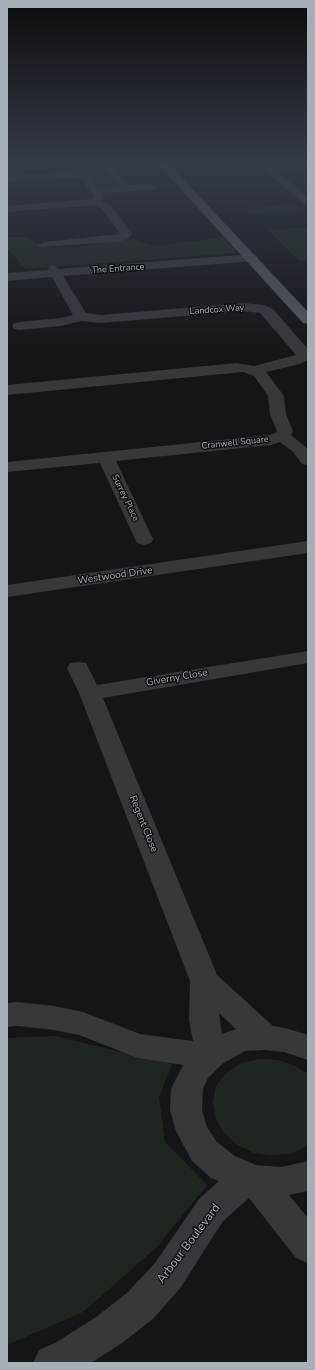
<!DOCTYPE html>
<style>
body{margin:0}
#map{position:relative;width:315px;height:1370px;overflow:hidden;background:#151517;font-family:"Nunito Sans",sans-serif}
canvas{display:block}
.frame{position:absolute;inset:0;border:8px solid #a6afb7;pointer-events:none}
</style>
<div id="map">
<canvas width="315" height="1370"></canvas>
<div class="frame"></div>
</div>
<script>
const c = document.querySelector('canvas').getContext('2d');
c.lineJoin = 'round';
function paint(path, color) {
  c.fillStyle = color;
  c.fill(path, 'evenodd');
}
function poly(rows) {
  const path = new Path2D();
  for (const r of rows) {
    path.moveTo(r[0], r[1]);
    for (let i = 2; i < r.length; i += 2) path.lineTo(r[i], r[i + 1]);
  }
  return path;
}
function write(font, color, halo, rows, align = 'center') {
  c.font = font + ' "Nunito Sans",sans-serif';
  c.lineWidth = 3;
  c.setLineDash([]);
  c.textBaseline = 'middle';
  c.strokeStyle = halo;
  c.fillStyle = color;
  for (const [text, x, y, turn = 0] of rows) {
    c.save();
    c.translate(x, y);
    c.rotate((+turn || 0) * Math.PI / 180);
    c.textAlign = isNaN(turn) ? turn : align;
    if (halo) c.strokeText(text, 0, 0);
    c.fillText(text, 0, 0);
    c.restore();
  }
}
paint(poly([
 [91,164,100,165,118,187,96,188,84,172],
 [295,204,302,210,251,214,245,208],
 [308,227,308,260,299,261,268,230],
 [7,237,25,237,39,245,56,248,78,247,134,239,155,246,224,237,236,250,234,253,25,269,10,251,7,250],
 [55,1036,172,1064,159,1097,165,1142,207,1185,157,1247,83,1312,7,1345,7,1038],
 [259,1059,278,1060,296,1066,308,1074,308,1145,290,1154,272,1155,254,1153,237,1145,224,1133,216,1119,213,1102,216,1086,226,1073,241,1063]
]), '#1f261f');
paint(poly([
 [79,164,89,164,85,170,97,187,118,186,100,164,110,164,128,185,153,184,158,187,153,190,101,193,105,198,102,201,110,205,132,234,128,239,118,242,40,247,38,245,44,242,120,234,102,209,94,205,7,212,7,206,92,199,94,197,80,177,7,182,7,176,76,171,75,170,79,164],
 [257,164,270,166,308,164,308,169,277,171,308,197,308,205,304,204,257,164],
 [252,254,256,255,258,258,256,261,63,276,86,313,101,315,244,303,264,305,273,309,308,349,308,360,300,364,266,372,284,396,286,414,293,431,291,435,308,449,308,465,302,464,293,452,280,442,271,445,116,461,153,539,151,543,144,545,137,543,135,539,100,463,7,472,7,462,269,435,276,433,277,431,270,414,268,396,254,376,243,372,7,395,7,385,237,363,254,366,296,355,260,313,244,311,101,323,81,321,61,326,19,330,14,329,12,326,14,323,19,322,61,318,73,315,52,277,7,281,7,273,48,270,49,266,53,265,59,269,252,254],
 [308,541,308,553,7,597,7,585,308,541],
 [308,651,308,663,103,698,217,975,273,1026,285,1028,308,1035,308,1060,284,1052,265,1050,245,1051,222,1064,208,1078,203,1089,202,1110,207,1127,216,1141,235,1156,256,1165,281,1167,308,1161,308,1191,289,1195,308,1218,308,1263,296,1258,249,1198,223,1221,181,1287,153,1319,122,1343,91,1363,33,1363,39,1350,55,1343,96,1317,127,1293,155,1263,199,1199,219,1181,211,1178,192,1161,176,1131,170,1110,171,1089,183,1065,138,1058,79,1035,54,1030,18,1026,7,1027,7,1003,18,1002,54,1006,83,1012,140,1034,193,1041,189,1020,190,981,79,693,67,668,70,663,78,662,86,663,97,685,308,651],
 [219,1013,236,1029,222,1034,219,1013]
]), '#36383c');
paint(poly([
 [158,164,169,164,308,312,308,324,303,323,158,164]
]), '#52555b');
const sky = c.createLinearGradient(0, 0, 0, 356);
sky.addColorStop(0, '#0c0c0d');
sky.addColorStop(0.46, '#353b47');
sky.addColorStop(1, '#353b4700');
c.fillStyle = sky;
c.fillRect(0, 0, 315, 356);
write('9px', '#a6afb7', '#101012', [
 ["The Entrance",118,269,-4],
 ["Landcox Way",217,310,-4],
 ["Cranwell Square",235,443,-6],
 ["Surrey Place",125,498,64]
]);
write('10px', '#a6afb7', '#101012', [
 ["Westwood Drive",115,576,-8],
 ["Giverny Close",177,678,-10],
 ["Regent Close",143,824,68]
]);
write('12px', '#a6afb7', '#101012', [
 ["Arbour Boulevard",189,1244,-53]
]);
</script>
